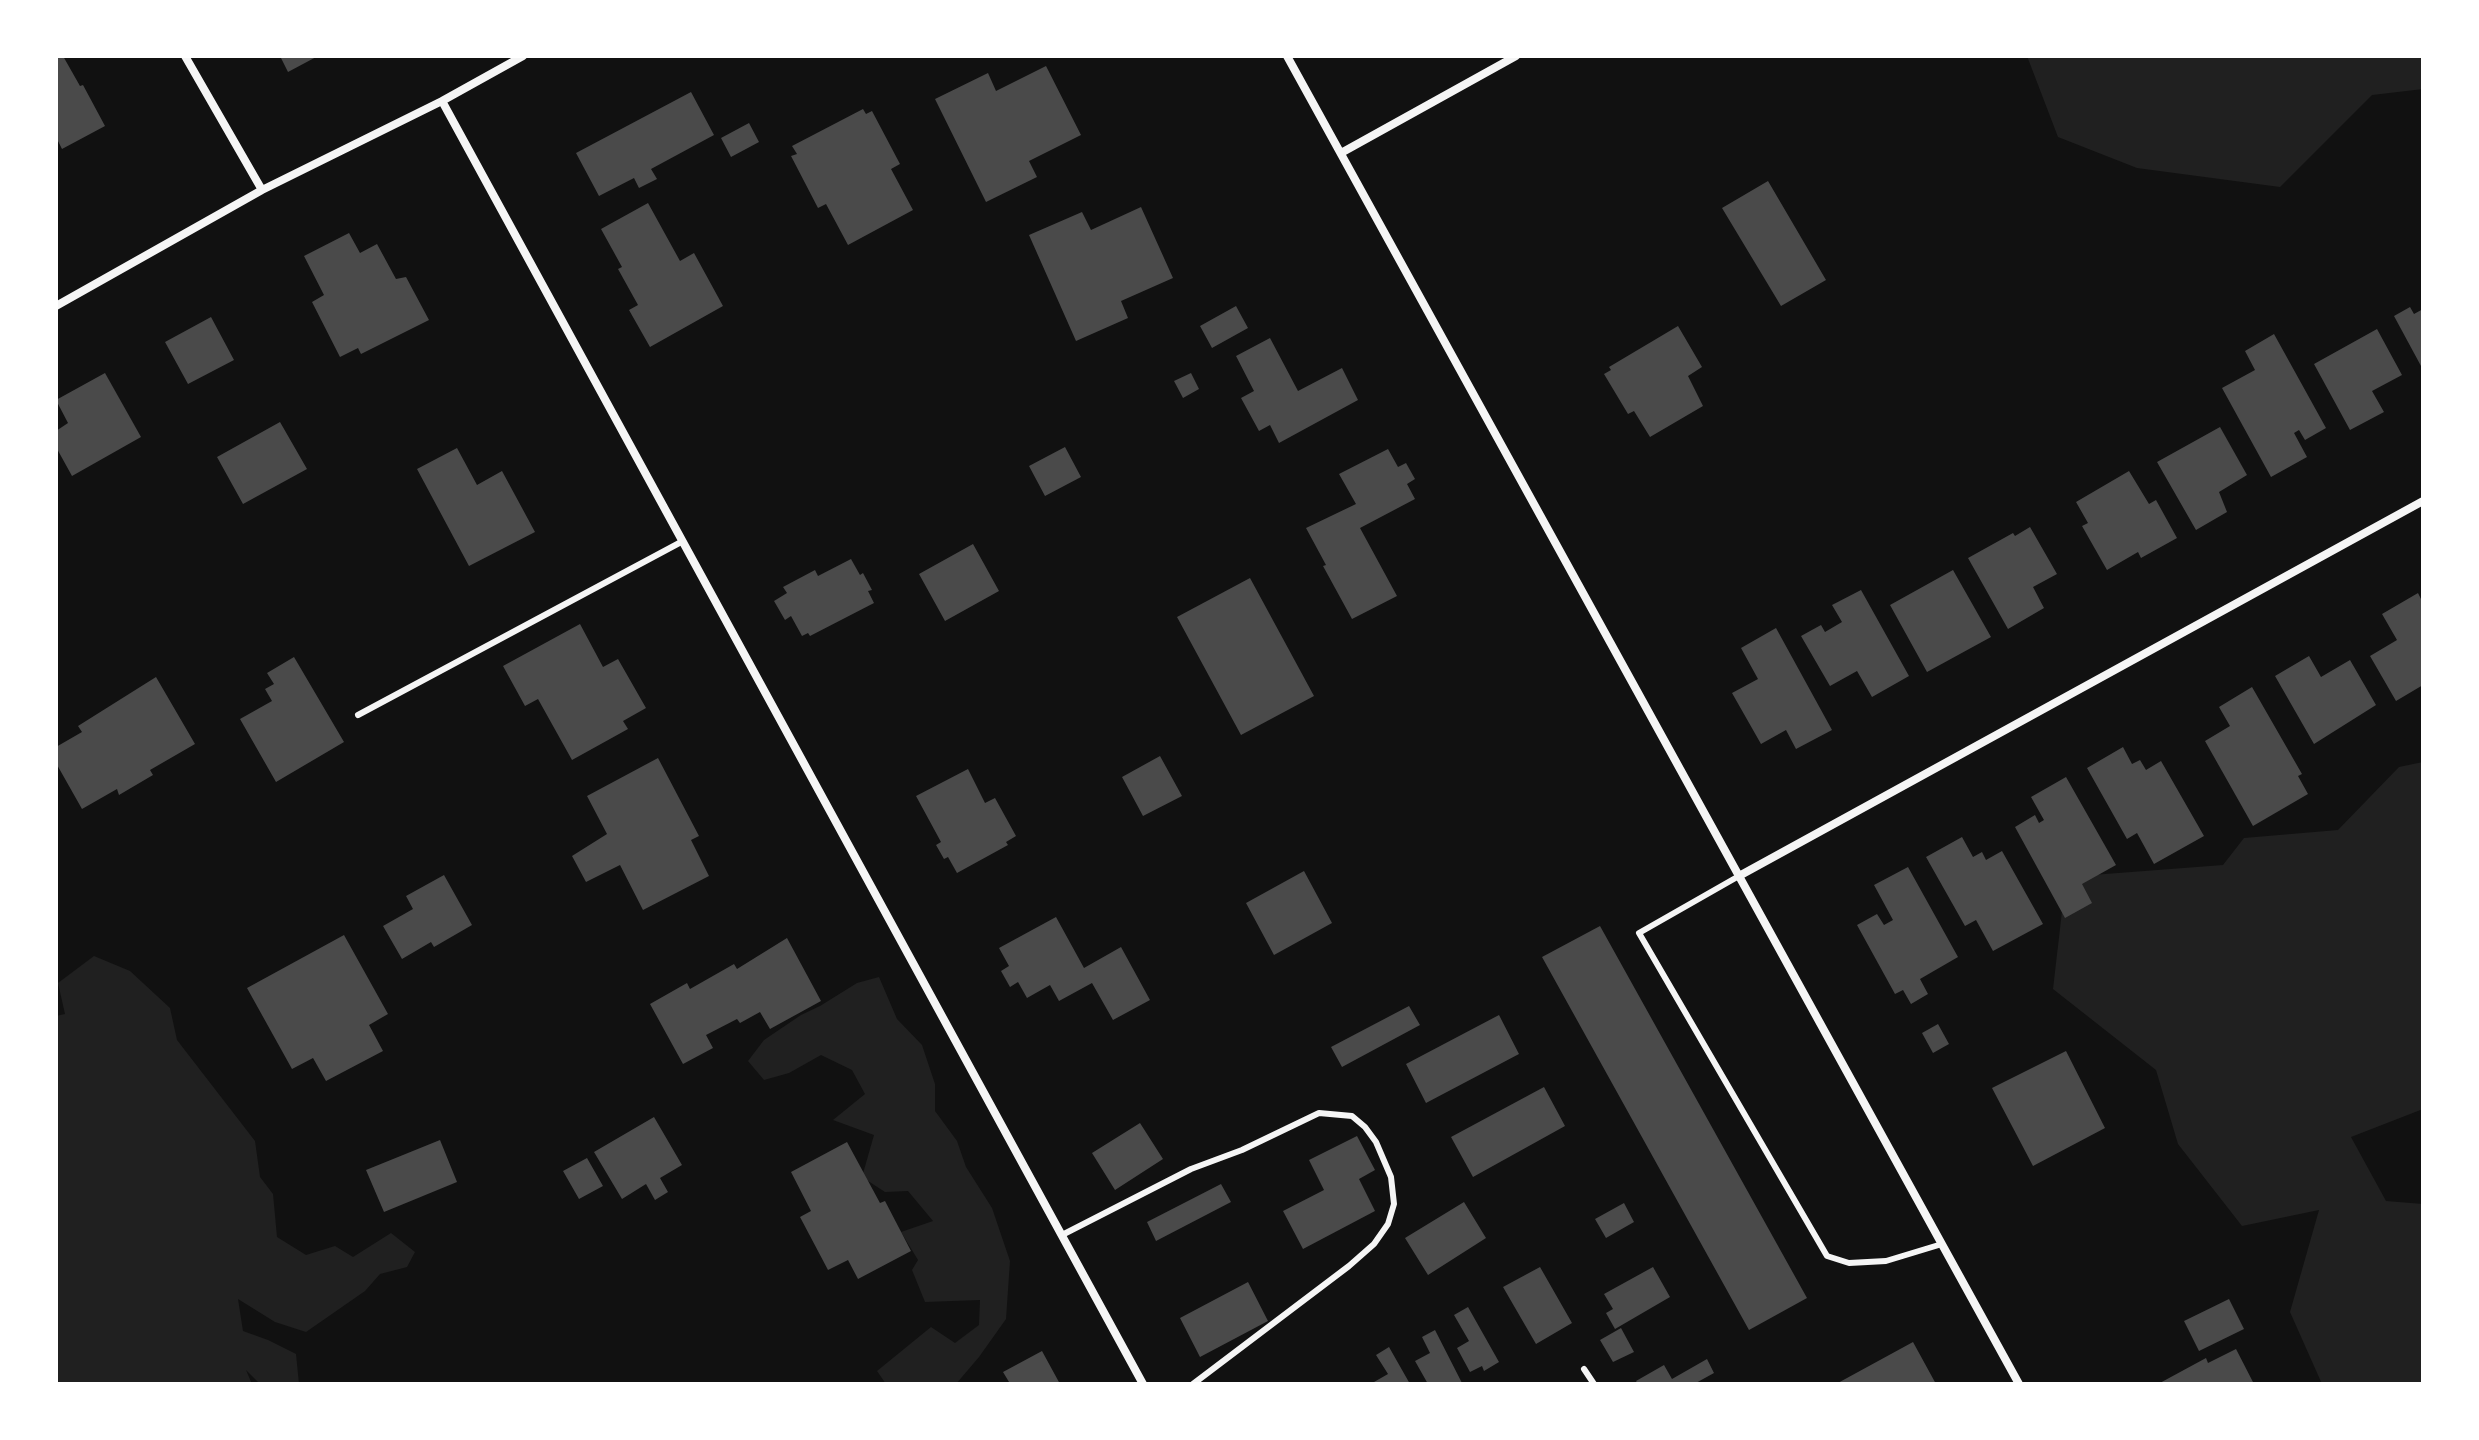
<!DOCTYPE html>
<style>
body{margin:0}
#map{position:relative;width:2479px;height:1440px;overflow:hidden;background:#111;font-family:Merriweather,serif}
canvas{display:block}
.frame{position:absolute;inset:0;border:58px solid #fff;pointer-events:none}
</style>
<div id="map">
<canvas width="2479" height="1440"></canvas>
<div class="frame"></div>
</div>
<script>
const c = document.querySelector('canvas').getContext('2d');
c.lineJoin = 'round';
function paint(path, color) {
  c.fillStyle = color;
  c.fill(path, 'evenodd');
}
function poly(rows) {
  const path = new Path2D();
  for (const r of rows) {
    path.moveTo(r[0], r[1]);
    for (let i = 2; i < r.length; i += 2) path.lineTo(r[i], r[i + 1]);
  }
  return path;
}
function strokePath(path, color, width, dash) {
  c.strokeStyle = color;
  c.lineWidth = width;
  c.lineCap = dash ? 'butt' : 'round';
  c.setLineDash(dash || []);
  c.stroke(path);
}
paint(poly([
 [2027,56,2423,56,2423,89,2372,95,2280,187,2137,168,2058,137],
 [2423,762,2423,1109,2351,1137,2386,1201,2423,1204,2423,1384,2322,1384,2290,1312,2319,1210,2242,1226,2178,1144,2156,1070,2053,989,2066,877,2223,865,2244,838,2338,830,2399,767],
 [94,956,130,971,170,1008,177,1040,255,1141,260,1177,273,1194,277,1237,306,1255,335,1246,353,1257,391,1233,415,1252,407,1267,380,1274,365,1291,306,1332,275,1322,238,1299,243,1331,268,1340,296,1354,299,1384,260,1384,246,1370,252,1384,56,1384,56,1016,65,1014,58,983],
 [879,977,897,1019,922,1045,935,1084,935,1111,957,1141,966,1167,992,1208,1010,1261,1006,1319,979,1357,956,1384,886,1384,877,1371,931,1327,955,1343,979,1325,980,1300,925,1302,912,1270,918,1260,901,1232,933,1221,908,1191,885,1192,862,1177,874,1135,833,1120,865,1094,852,1070,821,1055,789,1073,764,1080,748,1061,764,1040,801,1015,820,1006,857,983]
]), '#202020');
paint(poly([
 [56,56,63,56,80,86,83,85,105,126,62,149,56,137],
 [280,56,318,56,288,72],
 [1046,66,1081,135,1029,161,1037,177,986,202,935,99,988,73,996,91],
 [691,92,714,135,651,169,657,179,639,188,634,178,599,196,576,153],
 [863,109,866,114,872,111,900,164,891,169,913,210,848,245,826,204,818,208,791,156,797,154,792,146],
 [749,123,759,142,731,157,721,138],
 [1768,181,1826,280,1781,306,1722,208],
 [648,203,680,261,694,253,723,306,650,347,629,310,638,305,618,269,622,267,601,229],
 [1141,207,1173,278,1121,301,1128,318,1076,341,1029,235,1082,212,1091,230],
 [349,233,360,253,377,244,396,279,406,277,429,320,361,354,358,348,340,357,312,302,324,295,304,256],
 [1236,306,1248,328,1212,348,1200,326],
 [2410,307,2414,314,2423,309,2423,365,2421,366,2394,316],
 [211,317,234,360,188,384,165,342],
 [1678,326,1702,367,1688,376,1703,406,1650,437,1634,411,1628,414,1604,374,1611,370,1609,367],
 [2377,329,2402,375,2372,391,2384,412,2350,430,2314,364],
 [2274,334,2326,428,2305,440,2299,430,2294,433,2307,457,2271,477,2222,388,2255,370,2245,351],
 [1270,338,1298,391,1342,368,1358,400,1279,443,1270,425,1259,431,1241,398,1254,391,1236,356],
 [105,373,141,437,72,476,56,447,56,431,68,423,56,400],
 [1191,373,1199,389,1183,398,1174,381],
 [280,422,307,469,243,504,217,457],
 [2220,427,2247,475,2219,492,2227,512,2196,530,2157,462],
 [1065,447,1081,477,1045,496,1029,466],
 [457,448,477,485,502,471,535,532,469,566,417,469],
 [1388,449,1398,467,1406,463,1415,479,1407,484,1415,499,1360,528,1397,596,1352,619,1323,566,1326,565,1306,528,1356,504,1339,474],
 [2129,471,2149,504,2156,500,2177,538,2141,558,2138,552,2107,570,2082,526,2088,523,2076,502],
 [2030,527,2057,574,2033,587,2044,608,2008,629,1968,558,2013,533,2015,536],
 [973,544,999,591,945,621,919,574],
 [851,559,860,575,863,573,872,590,868,591,874,603,810,636,808,633,802,636,791,616,785,620,774,601,787,593,783,587,815,570,818,576],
 [1953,570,1991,637,1927,672,1890,605],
 [1250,578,1314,696,1241,735,1177,617],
 [1861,590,1909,676,1872,697,1857,671,1830,686,1801,636,1821,625,1825,632,1842,622,1832,605],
 [2418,593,2423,603,2423,685,2396,701,2370,656,2397,640,2382,614],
 [580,624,603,667,618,659,646,708,623,721,628,729,572,760,538,699,525,706,503,666],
 [1776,628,1832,730,1796,749,1786,730,1761,744,1732,693,1758,679,1741,648],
 [2309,656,2321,677,2350,660,2376,705,2314,744,2275,676],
 [294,657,344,742,276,782,240,719,272,701,265,689,274,684,267,673],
 [156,677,195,744,150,770,153,775,119,795,117,789,82,809,56,763,56,747,82,732,78,726],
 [2252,687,2302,774,2298,776,2308,794,2253,826,2205,741,2230,726,2219,707],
 [2123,747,2132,764,2140,760,2146,770,2161,761,2204,836,2154,864,2137,833,2127,839,2087,768],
 [1160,756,1182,796,1143,816,1122,777],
 [658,758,699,836,691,840,709,876,643,910,620,865,586,882,572,856,607,834,587,796],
 [968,769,985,803,995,798,1016,836,1006,842,1008,845,957,873,948,857,944,859,936,845,941,842,916,796],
 [2066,777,2116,865,2082,884,2092,903,2065,918,2015,827,2035,815,2039,823,2044,820,2031,797],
 [1962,837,1973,857,1982,852,1986,860,2002,851,2043,924,1993,951,1976,920,1965,926,1926,857],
 [1908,867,1958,957,1920,979,1928,994,1911,1004,1903,990,1895,994,1857,925,1877,914,1884,925,1893,920,1874,885],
 [1304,871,1332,923,1274,955,1246,903],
 [444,875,472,925,434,947,431,942,402,959,383,926,413,909,406,896],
 [1056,917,1084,968,1121,947,1150,1000,1113,1020,1092,983,1059,1001,1050,985,1027,998,1018,982,1010,987,1001,971,1009,966,999,948],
 [1600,926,1807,1298,1749,1330,1542,957],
 [344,935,388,1014,369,1025,383,1051,326,1081,313,1058,292,1069,247,988],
 [787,938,821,1001,770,1029,760,1012,740,1023,737,1019,706,1035,713,1048,683,1064,650,1004,687,983,690,989,734,964,737,969],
 [1409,1006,1420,1025,1342,1067,1331,1047],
 [1499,1015,1519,1054,1426,1103,1406,1064],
 [1938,1024,1949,1044,1933,1053,1922,1033],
 [2066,1051,2105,1128,2033,1166,1992,1088],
 [1544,1087,1565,1126,1473,1177,1451,1137],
 [654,1117,682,1165,660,1178,668,1192,655,1200,646,1184,622,1199,594,1152],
 [1140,1123,1163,1159,1115,1190,1092,1153],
 [1357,1136,1375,1170,1359,1179,1375,1211,1303,1249,1283,1211,1324,1190,1309,1160],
 [440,1140,457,1182,384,1212,366,1170],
 [847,1142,880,1203,885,1201,911,1251,858,1279,848,1260,828,1270,800,1217,811,1211,791,1172],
 [587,1158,603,1186,579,1199,563,1171],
 [1221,1184,1231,1202,1156,1241,1147,1222],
 [1464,1202,1486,1238,1428,1275,1405,1238],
 [1624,1203,1634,1222,1606,1238,1595,1219],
 [1540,1267,1572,1323,1536,1344,1503,1287],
 [1653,1267,1670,1297,1615,1329,1606,1313,1613,1309,1604,1294],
 [1248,1282,1268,1321,1200,1357,1180,1318],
 [2229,1299,2244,1329,2199,1351,2184,1321],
 [1468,1307,1499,1362,1484,1371,1482,1366,1470,1372,1457,1348,1469,1341,1454,1315],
 [1621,1328,1634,1352,1613,1362,1600,1340],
 [1435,1330,1462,1383,1460,1384,1428,1384,1415,1361,1430,1353,1422,1337],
 [1913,1342,1936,1384,1836,1384],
 [1389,1347,1410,1384,1375,1384,1374,1382,1388,1374,1376,1355],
 [2236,1349,2254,1384,2158,1384,2206,1358,2208,1363],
 [1042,1351,1060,1384,1005,1384,1009,1382,1003,1372],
 [1707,1359,1714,1373,1694,1384,1638,1384,1636,1381,1664,1365,1672,1379]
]), '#4a4a4a');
strokePath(poly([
 [358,715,683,541],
 [1739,876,1639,933,1827,1256,1849,1263,1886,1261,1942,1244],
 [1062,1235,1191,1169,1242,1150,1319,1113,1352,1116,1365,1127,1376,1142,1391,1177,1394,1204,1388,1224,1374,1244,1349,1266,1193,1384],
 [1584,1369,1594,1384]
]), '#f5f5f5', 6);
strokePath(poly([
 [185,56,262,190],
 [1287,56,2019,1384],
 [442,101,1143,1384],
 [1341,153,1516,56],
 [56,306,262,190,442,101,523,56],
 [1739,876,2423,501]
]), '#f5f5f5', 8);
</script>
